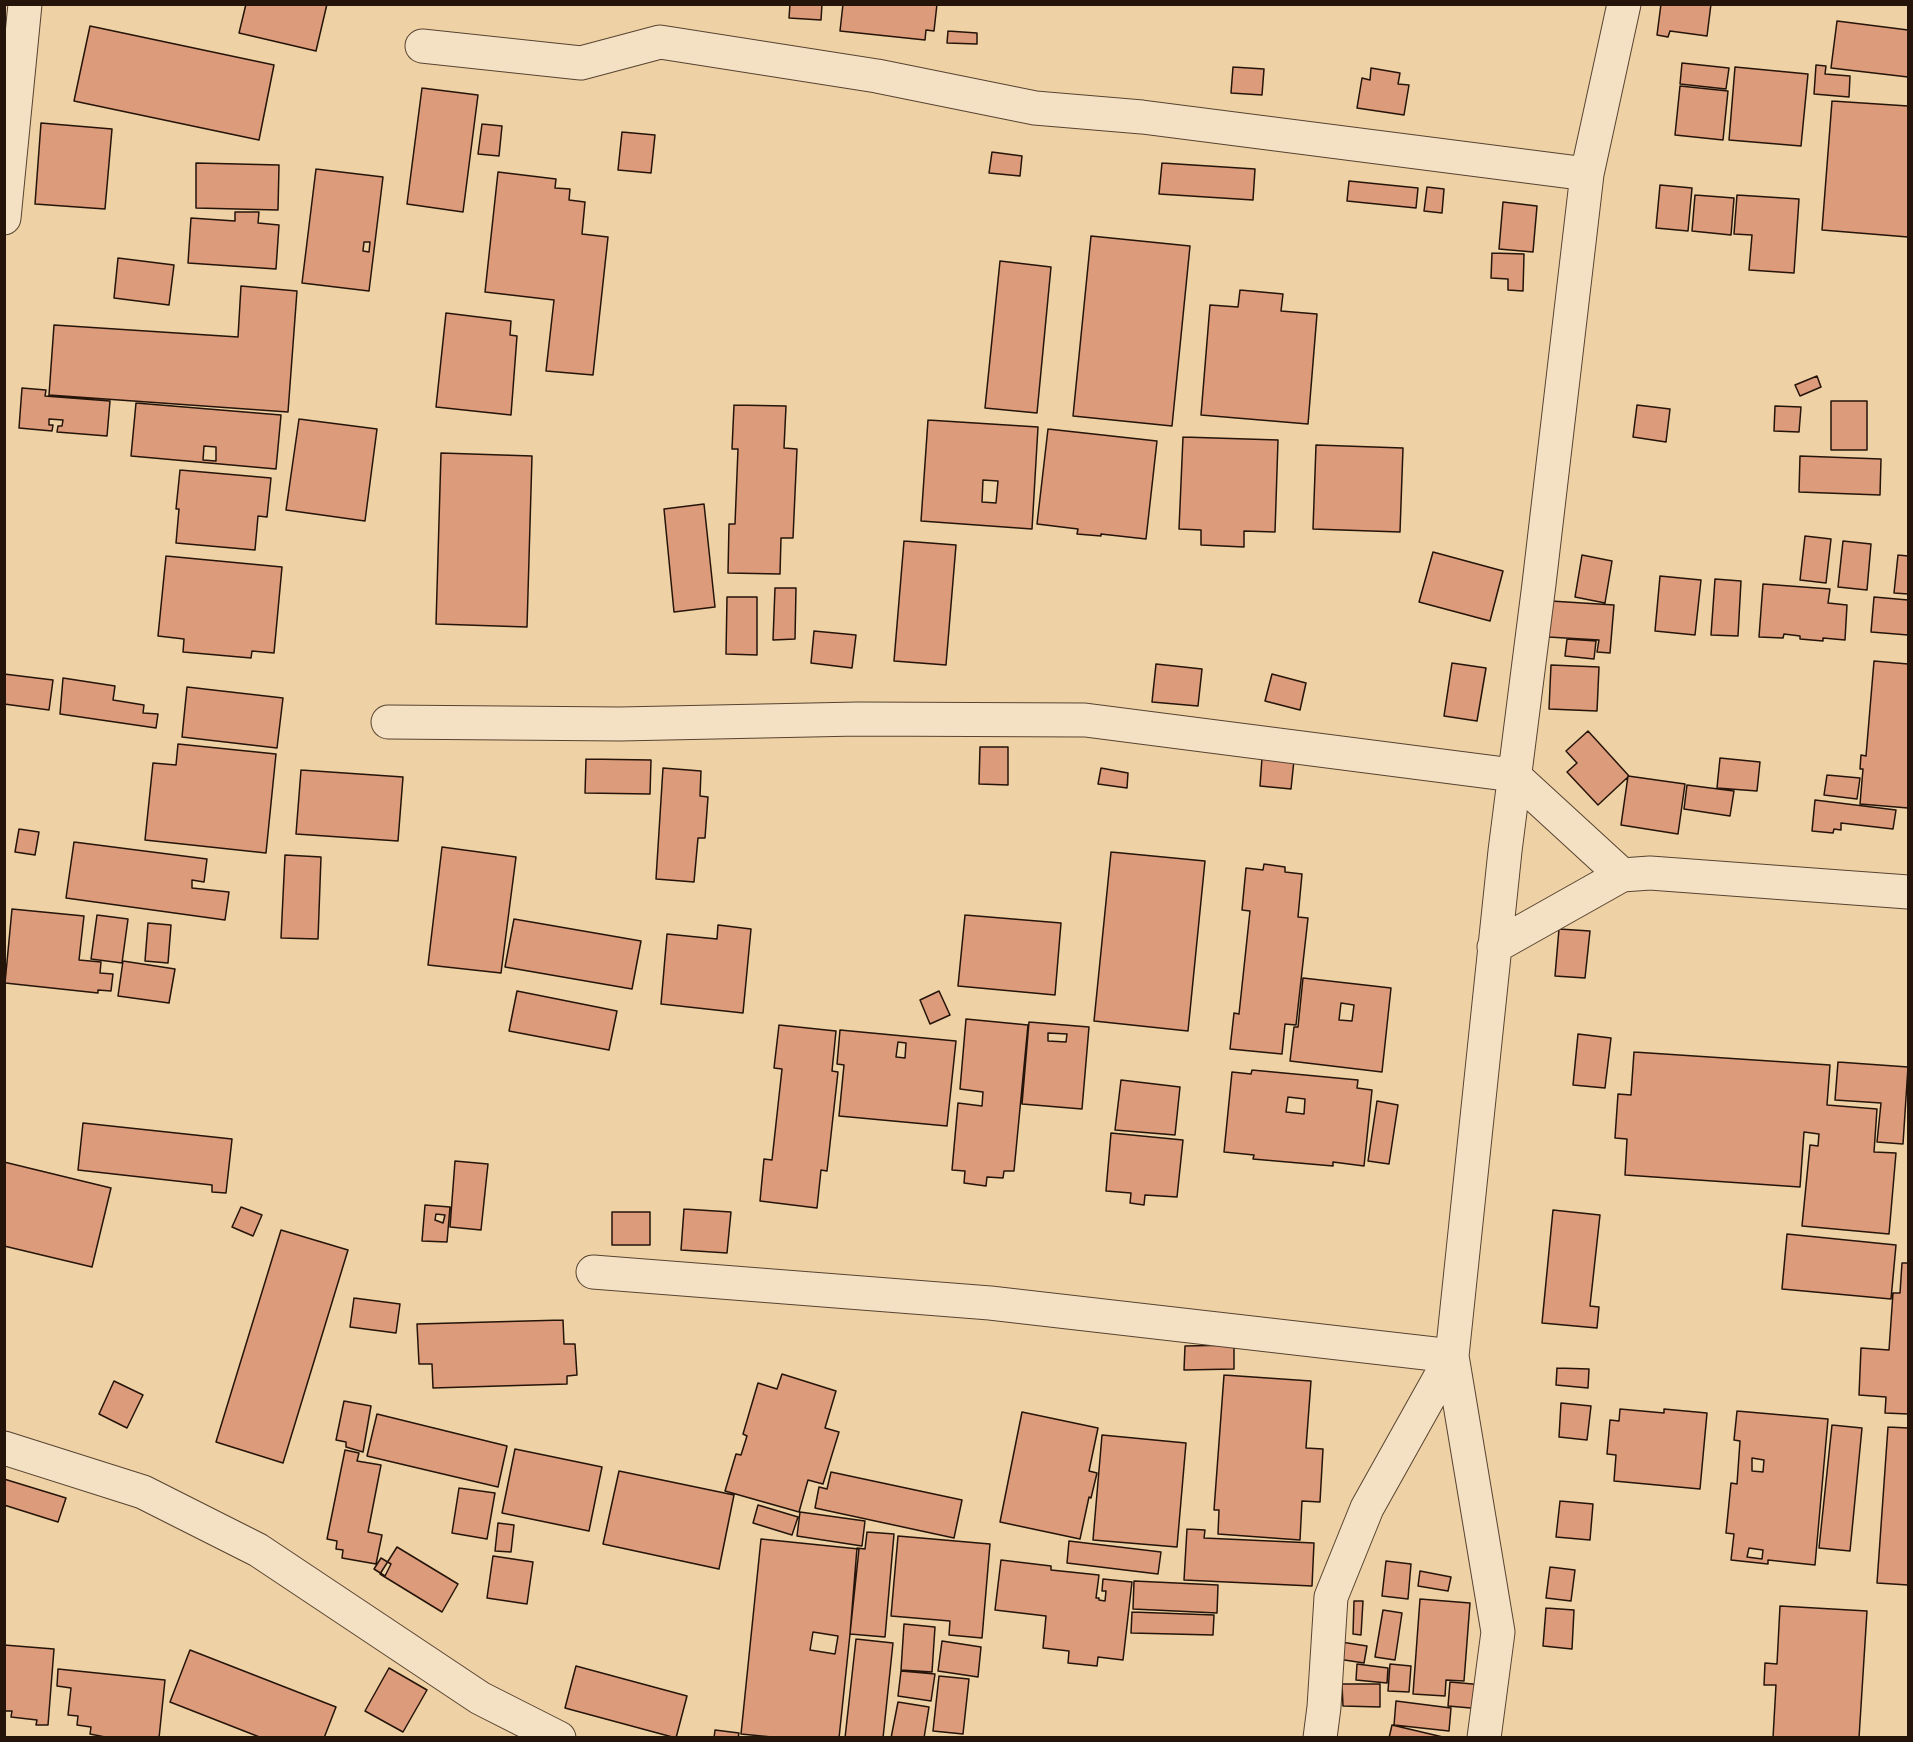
<!DOCTYPE html>
<style>
body{margin:0}
#map{position:relative;width:1913px;height:1742px;overflow:hidden;background:#eed1a4;font-family:"IM FELL DW Pica",serif}
canvas{display:block}
.frame{position:absolute;inset:0;border:6px solid #251409;pointer-events:none}
</style>
<div id="map">
<canvas width="1913" height="1742"></canvas>
<div class="frame"></div>
</div>
<script>
const c = document.querySelector('canvas').getContext('2d');
c.lineJoin = 'round';
function paint(path, color) {
  c.fillStyle = color;
  c.fill(path, 'evenodd');
}
function poly(rows) {
  const path = new Path2D();
  for (const r of rows) {
    path.moveTo(r[0], r[1]);
    for (let i = 2; i < r.length; i += 2) path.lineTo(r[i], r[i + 1]);
  }
  return path;
}
function strokePath(path, color, width, dash) {
  c.strokeStyle = color;
  c.lineWidth = width;
  c.lineCap = dash ? 'butt' : 'round';
  c.setLineDash(dash || []);
  c.stroke(path);
}
const building = poly([
 [246,4,327,4,316,51,239,33,246,4],
 [790,4,822,4,821,20,789,18,790,4],
 [843,4,937,4,934,31,926,30,925,40,840,31,843,4],
 [1661,4,1711,4,1707,36,1670,31,1668,37,1657,35,1661,4],
 [1837,21,1908,30,1908,77,1831,68,1837,21],
 [90,26,274,65,259,140,74,101,90,26],
 [948,31,977,33,977,44,947,43,948,31],
 [1682,63,1729,68,1726,89,1680,84,1682,63],
 [1816,65,1826,66,1825,74,1850,76,1849,97,1814,94,1816,65],
 [1233,67,1264,69,1262,95,1231,93,1233,67],
 [1735,67,1808,74,1801,146,1729,140,1735,67],
 [1371,68,1400,73,1398,84,1409,85,1404,115,1357,108,1362,78,1370,80,1371,68],
 [1680,86,1728,91,1723,140,1675,135,1680,86],
 [422,88,478,95,463,212,407,204,422,88],
 [1832,101,1908,106,1908,237,1822,230,1832,101],
 [41,123,112,129,105,209,35,204,41,123],
 [482,124,502,126,499,156,478,154,482,124],
 [622,132,655,135,651,173,618,170,622,132],
 [992,152,1022,156,1020,176,989,173,992,152],
 [196,163,279,165,278,210,196,208,196,163],
 [1162,163,1255,169,1253,200,1159,194,1162,163],
 [316,169,383,177,369,291,302,283,316,169],
 [364,242,370,242,369,252,363,251,364,242],
 [498,172,556,179,555,188,570,189,569,200,585,202,582,234,608,237,593,375,546,371,554,300,485,292,498,172],
 [1349,181,1418,188,1416,208,1347,201,1349,181],
 [1660,185,1692,188,1688,231,1656,228,1660,185],
 [1427,187,1444,189,1442,213,1424,211,1427,187],
 [1695,195,1734,198,1731,235,1692,231,1695,195],
 [1737,195,1799,199,1794,273,1749,270,1752,235,1734,234,1737,195],
 [1503,202,1537,206,1533,252,1499,249,1503,202],
 [235,212,259,212,258,223,279,225,276,269,188,263,191,218,235,221,235,212],
 [1091,236,1190,246,1172,426,1073,416,1091,236],
 [1492,253,1524,254,1523,291,1508,290,1508,279,1491,278,1492,253],
 [118,258,174,265,169,305,114,298,118,258],
 [1000,261,1051,267,1037,413,985,408,1000,261],
 [241,286,297,291,288,412,49,395,54,325,238,337,241,286],
 [1240,290,1283,294,1281,311,1317,314,1308,424,1201,415,1210,305,1238,307,1240,290],
 [446,313,511,321,510,335,517,336,511,415,436,407,446,313],
 [1817,376,1821,387,1800,396,1795,385,1817,376],
 [22,388,46,390,45,396,110,401,107,436,57,432,58,426,62,426,63,420,49,419,49,425,53,425,52,431,19,428,22,388],
 [1831,401,1867,401,1867,450,1831,450,1831,401],
 [136,403,281,415,276,469,131,456,136,403],
 [204,446,216,447,216,461,203,460,204,446],
 [734,405,786,406,784,448,797,449,793,538,781,538,780,574,728,573,729,524,735,524,738,449,732,449,734,405],
 [1637,405,1670,409,1666,442,1633,437,1637,405],
 [1775,406,1801,407,1799,432,1774,431,1775,406],
 [299,419,377,429,365,521,286,510,299,419],
 [928,420,1038,427,1032,529,921,521,928,420],
 [983,480,998,481,996,503,982,502,983,480],
 [1048,429,1157,441,1146,539,1101,534,1101,536,1077,534,1078,529,1037,524,1048,429],
 [1183,437,1278,440,1275,532,1244,531,1244,547,1201,545,1201,530,1179,529,1183,437],
 [1316,445,1403,448,1400,532,1313,529,1316,445],
 [441,453,532,456,527,627,436,624,441,453],
 [1800,456,1881,459,1880,495,1799,492,1800,456],
 [180,470,271,478,267,517,258,516,255,550,176,543,179,509,176,509,180,470],
 [704,504,715,607,674,612,664,509,704,504],
 [1805,536,1831,539,1826,583,1800,580,1805,536],
 [904,541,956,545,946,665,894,661,904,541],
 [1843,541,1871,544,1867,590,1838,587,1843,541],
 [1433,552,1503,571,1490,621,1419,602,1433,552],
 [1582,555,1612,561,1605,603,1575,597,1582,555],
 [1898,555,1908,556,1908,594,1894,593,1898,555],
 [166,556,282,567,274,653,252,651,251,658,183,652,184,639,158,636,166,556],
 [1660,576,1701,580,1695,635,1655,631,1660,576],
 [1715,579,1741,581,1738,636,1711,635,1715,579],
 [1763,584,1830,589,1828,603,1847,605,1845,640,1823,638,1823,641,1800,639,1800,636,1784,634,1783,638,1759,637,1763,584],
 [775,588,796,588,795,639,773,640,775,588],
 [727,597,757,597,757,655,726,654,727,597],
 [1874,597,1908,600,1908,635,1871,632,1874,597],
 [1551,601,1614,605,1610,653,1597,652,1599,640,1548,637,1551,601],
 [814,631,856,635,852,668,811,663,814,631],
 [1567,639,1596,641,1594,659,1565,656,1567,639],
 [1874,661,1908,664,1908,808,1860,804,1863,769,1860,769,1861,755,1866,756,1874,661],
 [1452,663,1486,668,1477,721,1444,716,1452,663],
 [1156,664,1202,669,1198,706,1152,702,1156,664],
 [1551,665,1599,667,1597,711,1549,709,1551,665],
 [4,674,53,680,49,710,4,704,4,674],
 [1272,674,1306,683,1300,710,1265,701,1272,674],
 [63,678,115,686,113,700,144,705,143,713,158,714,156,728,60,714,63,678],
 [187,687,283,698,277,748,182,737,187,687],
 [1588,731,1629,776,1598,805,1567,772,1577,763,1566,751,1588,731],
 [178,744,276,754,266,853,145,840,153,763,176,765,178,744],
 [980,747,1008,747,1008,785,979,784,980,747],
 [1262,758,1294,760,1291,789,1260,786,1262,758],
 [1720,758,1760,762,1757,791,1717,788,1720,758],
 [586,759,651,760,650,794,585,793,586,759],
 [663,768,701,771,700,796,708,797,705,838,698,838,694,882,656,879,663,768],
 [1101,768,1128,773,1127,788,1098,784,1101,768],
 [301,770,403,777,398,841,296,834,301,770],
 [1827,775,1860,778,1857,799,1824,795,1827,775],
 [1628,776,1685,784,1678,834,1621,825,1628,776],
 [1687,785,1734,791,1730,816,1684,809,1687,785],
 [1815,800,1896,810,1893,829,1841,823,1841,830,1834,829,1833,833,1812,831,1815,800],
 [19,829,39,832,35,855,15,852,19,829],
 [74,842,207,859,204,882,192,880,192,888,229,892,225,920,66,898,74,842],
 [442,847,516,857,501,973,428,965,442,847],
 [1111,852,1205,861,1188,1031,1094,1021,1111,852],
 [285,855,321,857,318,939,281,938,285,855],
 [1264,864,1285,867,1285,872,1302,874,1298,917,1308,918,1296,1025,1285,1024,1282,1054,1230,1049,1234,1013,1239,1014,1250,911,1242,910,1246,868,1263,870,1264,864],
 [12,909,84,916,79,960,101,962,100,973,113,974,111,991,98,990,98,993,5,983,12,909],
 [97,915,128,919,122,963,91,959,97,915],
 [965,915,1061,923,1055,995,958,986,965,915],
 [514,919,641,941,632,989,505,967,514,919],
 [148,923,171,925,168,963,145,961,148,923],
 [718,925,751,929,743,1013,661,1004,667,934,717,939,718,925],
 [1559,929,1590,931,1585,978,1555,976,1559,929],
 [123,961,175,969,169,1003,118,996,123,961],
 [1303,978,1391,988,1382,1072,1290,1061,1294,1027,1298,1027,1303,978],
 [1341,1003,1354,1005,1352,1021,1339,1020,1341,1003],
 [517,991,617,1011,609,1050,509,1031,517,991],
 [939,991,950,1015,930,1024,920,1000,939,991],
 [966,1019,1028,1025,1014,1171,1004,1171,1003,1178,987,1177,986,1186,964,1183,965,1171,952,1170,958,1103,982,1106,983,1092,960,1089,966,1019],
 [1029,1022,1089,1027,1082,1109,1022,1104,1029,1022],
 [1048,1033,1067,1034,1066,1042,1048,1041,1048,1033],
 [779,1025,836,1031,832,1071,838,1072,827,1171,821,1170,817,1208,760,1201,764,1159,772,1160,782,1069,774,1068,779,1025],
 [840,1030,956,1041,947,1126,839,1116,844,1065,837,1064,840,1030],
 [898,1042,906,1043,905,1058,896,1057,898,1042],
 [1578,1034,1611,1038,1605,1088,1573,1085,1578,1034],
 [1634,1052,1830,1065,1827,1105,1877,1109,1874,1152,1896,1153,1889,1234,1802,1226,1810,1145,1818,1146,1819,1134,1804,1132,1800,1187,1625,1175,1627,1139,1615,1138,1618,1094,1631,1095,1634,1052],
 [1838,1062,1908,1067,1903,1144,1877,1142,1881,1103,1835,1100,1838,1062],
 [1252,1070,1358,1080,1357,1088,1372,1090,1364,1166,1333,1162,1333,1166,1253,1159,1254,1155,1224,1152,1232,1072,1251,1074,1252,1070],
 [1288,1097,1305,1099,1304,1114,1286,1112,1288,1097],
 [1121,1080,1180,1087,1175,1135,1115,1130,1121,1080],
 [1377,1101,1398,1105,1389,1164,1368,1161,1377,1101],
 [83,1123,232,1139,226,1193,212,1192,212,1185,78,1170,83,1123],
 [1111,1133,1183,1140,1177,1197,1145,1195,1144,1205,1130,1203,1131,1193,1106,1191,1111,1133],
 [455,1161,488,1164,481,1230,450,1227,455,1161],
 [4,1162,111,1188,92,1267,4,1246,4,1162],
 [425,1205,450,1207,447,1242,422,1241,425,1205],
 [436,1214,445,1215,443,1223,435,1220,436,1214],
 [241,1207,262,1215,253,1236,232,1227,241,1207],
 [684,1209,731,1212,727,1253,681,1250,684,1209],
 [1553,1210,1600,1215,1590,1306,1599,1307,1597,1328,1542,1323,1553,1210],
 [612,1212,650,1212,650,1245,612,1245,612,1212],
 [281,1230,348,1250,283,1463,216,1442,281,1230],
 [1787,1234,1896,1245,1891,1299,1782,1289,1787,1234],
 [1902,1263,1908,1263,1908,1414,1885,1413,1886,1397,1859,1395,1861,1348,1889,1350,1893,1293,1900,1293,1902,1263],
 [354,1298,400,1304,396,1333,350,1327,354,1298],
 [563,1320,564,1344,575,1344,577,1375,567,1376,567,1384,433,1388,432,1364,419,1364,417,1324,563,1320],
 [1234,1345,1234,1369,1184,1370,1185,1346,1234,1345],
 [1557,1368,1589,1369,1588,1388,1556,1385,1557,1368],
 [782,1374,836,1391,825,1428,839,1432,823,1484,808,1480,799,1512,725,1491,736,1454,741,1455,747,1436,743,1434,758,1383,777,1389,782,1374],
 [1224,1375,1311,1381,1306,1448,1323,1449,1320,1502,1302,1501,1300,1540,1218,1534,1219,1510,1214,1510,1224,1375],
 [114,1381,143,1395,127,1428,99,1414,114,1381],
 [344,1401,371,1406,363,1452,346,1447,346,1442,336,1440,344,1401],
 [1561,1403,1591,1406,1587,1440,1559,1437,1561,1403],
 [1620,1409,1664,1413,1664,1409,1707,1413,1700,1489,1614,1481,1616,1455,1607,1454,1610,1420,1619,1421,1620,1409],
 [1737,1411,1828,1419,1815,1565,1768,1560,1768,1564,1731,1560,1734,1534,1726,1533,1731,1483,1737,1484,1740,1441,1734,1440,1737,1411],
 [1752,1458,1764,1460,1763,1472,1752,1471,1752,1458],
 [1749,1548,1763,1550,1762,1559,1747,1557,1749,1548],
 [1022,1412,1098,1428,1089,1471,1097,1473,1091,1498,1089,1497,1080,1539,1000,1522,1022,1412],
 [377,1414,507,1446,498,1487,367,1456,377,1414],
 [1832,1425,1862,1428,1850,1551,1819,1548,1832,1425],
 [1888,1427,1908,1428,1908,1585,1877,1583,1888,1427],
 [1102,1435,1186,1443,1177,1547,1093,1540,1102,1435],
 [515,1449,602,1467,589,1531,502,1513,515,1449],
 [345,1450,359,1453,357,1461,381,1465,368,1532,382,1535,376,1564,342,1558,343,1550,336,1549,337,1541,327,1539,345,1450],
 [619,1471,734,1495,719,1569,603,1544,619,1471],
 [831,1472,962,1500,954,1538,815,1508,819,1487,827,1489,831,1472],
 [4,1479,66,1498,58,1522,4,1505,4,1479],
 [459,1488,495,1493,487,1539,452,1533,459,1488],
 [1560,1501,1593,1504,1590,1540,1556,1537,1560,1501],
 [758,1505,798,1517,792,1535,753,1523,758,1505],
 [800,1512,865,1521,862,1546,797,1536,800,1512],
 [498,1523,514,1525,511,1552,495,1551,498,1523],
 [1187,1529,1205,1530,1204,1538,1314,1543,1312,1586,1184,1580,1187,1529],
 [867,1532,894,1534,885,1637,850,1634,857,1548,865,1549,867,1532],
 [898,1536,990,1544,982,1638,949,1635,950,1621,891,1616,898,1536],
 [761,1539,859,1549,839,1738,782,1738,741,1734,761,1539],
 [813,1632,838,1636,835,1654,810,1650,813,1632],
 [1069,1541,1161,1552,1158,1574,1067,1563,1069,1541],
 [397,1547,458,1584,442,1612,380,1574,397,1547],
 [493,1556,533,1562,527,1604,487,1598,493,1556],
 [381,1558,391,1564,385,1576,374,1569,381,1558],
 [1001,1560,1051,1566,1051,1570,1099,1575,1096,1598,1099,1598,1099,1600,1105,1601,1106,1591,1102,1591,1103,1579,1132,1582,1123,1660,1098,1657,1097,1666,1068,1663,1069,1651,1043,1648,1046,1616,995,1610,1001,1560],
 [1386,1561,1411,1564,1408,1599,1382,1596,1386,1561],
 [1550,1567,1575,1570,1571,1601,1546,1598,1550,1567],
 [1420,1571,1451,1577,1448,1591,1418,1586,1420,1571],
 [1134,1581,1218,1585,1217,1613,1133,1609,1134,1581],
 [1420,1599,1470,1603,1464,1681,1446,1680,1445,1696,1413,1694,1420,1599],
 [1354,1601,1363,1601,1361,1635,1353,1634,1354,1601],
 [1780,1606,1867,1611,1859,1738,1773,1738,1776,1685,1764,1685,1765,1663,1777,1664,1780,1606],
 [1546,1608,1574,1610,1572,1649,1543,1646,1546,1608],
 [1383,1610,1402,1613,1395,1660,1375,1657,1383,1610],
 [1132,1612,1214,1615,1213,1635,1131,1633,1132,1612],
 [904,1624,935,1627,932,1672,901,1670,904,1624],
 [856,1639,893,1643,883,1738,845,1738,856,1639],
 [942,1641,981,1647,978,1677,938,1671,942,1641],
 [1341,1642,1367,1646,1364,1663,1338,1659,1341,1642],
 [4,1645,54,1649,48,1725,36,1725,37,1720,11,1717,12,1711,4,1711,4,1645],
 [190,1650,336,1707,324,1738,262,1738,170,1702,190,1650],
 [1357,1664,1388,1668,1387,1683,1356,1680,1357,1664],
 [1390,1664,1411,1666,1409,1692,1388,1691,1390,1664],
 [576,1666,687,1696,676,1738,565,1708,576,1666],
 [389,1668,427,1690,403,1732,365,1711,389,1668],
 [58,1669,165,1680,159,1738,110,1738,90,1734,91,1727,77,1725,78,1716,68,1715,71,1688,57,1686,58,1669],
 [901,1671,935,1674,931,1701,898,1696,901,1671],
 [939,1676,969,1679,963,1734,933,1731,939,1676],
 [1450,1682,1484,1685,1482,1709,1448,1706,1450,1682],
 [1342,1684,1380,1684,1380,1707,1343,1706,1342,1684],
 [1396,1701,1451,1708,1449,1731,1394,1725,1396,1701],
 [898,1702,929,1707,924,1738,891,1738,898,1702],
 [1392,1725,1447,1738,1389,1738,1392,1725],
 [715,1730,739,1733,738,1738,714,1738,715,1730]
]);
paint(building, '#dc9b7a');
strokePath(building, '#251409', 1.5);
const minor = poly([
 [422,46,581,63,660,42,877,76,1035,108,1142,117,1587,174],
 [4,218,25,4],
 [388,722,620,724,858,719,1085,720,1513,775,1622,875],
 [1494,947,1622,875,1650,873,1908,892],
 [593,1272,990,1303,1452,1356,1367,1508,1331,1597,1324,1707,1320,1738],
 [4,1448,143,1492,258,1550,480,1698,559,1738],
 [1484,1738,1498,1632,1452,1356,1505,851,1539,584,1587,174,1624,4]
]);
strokePath(minor, '#574330', 35);
strokePath(minor, '#f4e1c4', 33);
</script>
